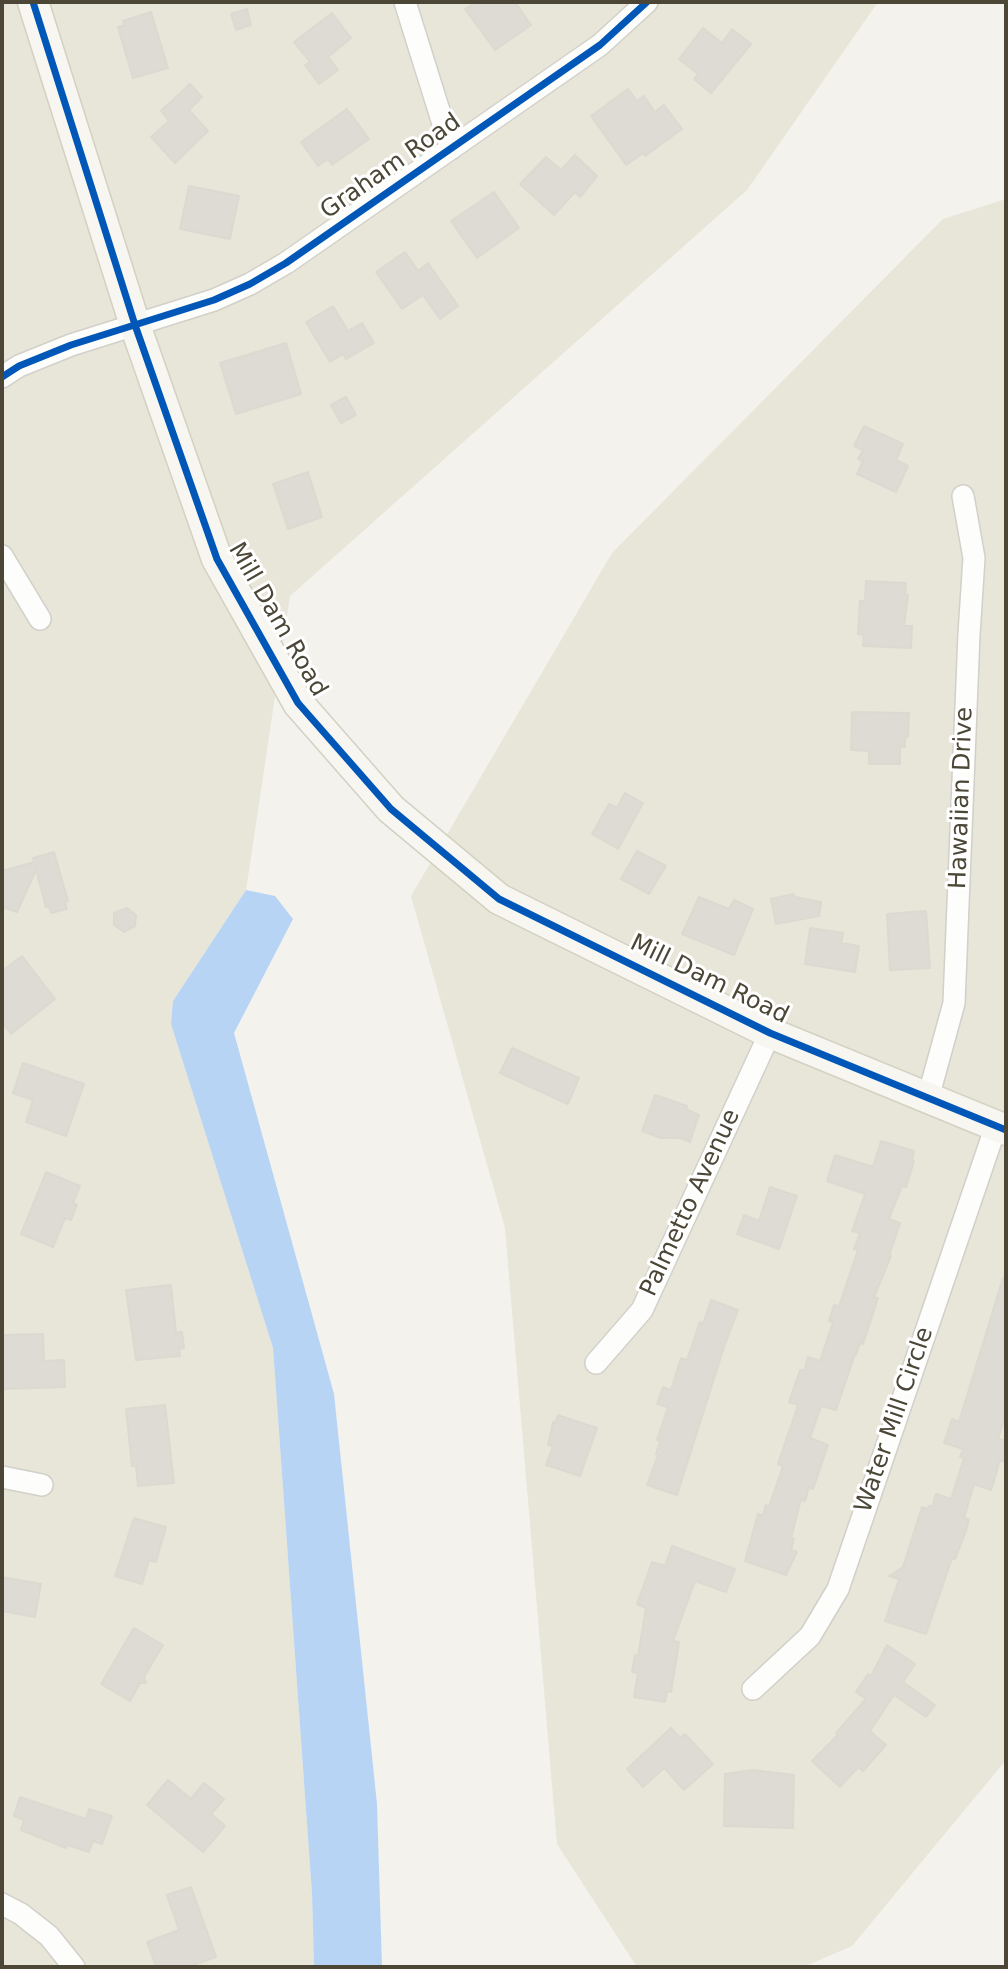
<!DOCTYPE html>
<style>
body{margin:0}
#map{position:relative;width:1008px;height:1969px;overflow:hidden;background:#f3f2ec;font-family:"DejaVu Sans",sans-serif}
canvas{display:block}
.frame{position:absolute;inset:0;border:4px solid #4b4636;pointer-events:none}
</style>
<div id="map">
<canvas width="1008" height="1969"></canvas>
<div class="frame"></div>
</div>
<script>
const c = document.querySelector('canvas').getContext('2d');
c.lineJoin = 'round';
function paint(path, color) {
  c.fillStyle = color;
  c.fill(path, 'evenodd');
}
function poly(rows) {
  const path = new Path2D();
  for (const r of rows) {
    path.moveTo(r[0], r[1]);
    for (let i = 2; i < r.length; i += 2) path.lineTo(r[i], r[i + 1]);
  }
  return path;
}
function strokePath(path, color, width, dash) {
  c.strokeStyle = color;
  c.lineWidth = width;
  c.lineCap = dash ? 'butt' : 'round';
  c.setLineDash(dash || []);
  c.stroke(path);
}
function write(font, color, halo, rows, align = 'center') {
  c.font = font + ' "DejaVu Sans",sans-serif';
  c.lineWidth = 6;
  c.setLineDash([]);
  c.textBaseline = 'middle';
  c.strokeStyle = halo;
  c.fillStyle = color;
  for (const [text, x, y, turn = 0] of rows) {
    c.save();
    c.translate(x, y);
    c.rotate((+turn || 0) * Math.PI / 180);
    c.textAlign = isNaN(turn) ? turn : align;
    if (halo) c.strokeText(text, 0, 0);
    c.fillText(text, 0, 0);
    c.restore();
  }
}
paint(poly([
 [2,2,878,2,747,190,290,596,246,890,173,1001,171,1024,273,1348,312,1894,314,1967,2,1967],
 [1006,199,1006,1760,852,1946,803,1967,637,1967,557,1844,505,1228,411,896,612,553,943,219]
]), '#e8e5d9');
paint(poly([
 [246,890,275,896,293,919,234,1033,334,1394,377,1804,382,1967,314,1967,312,1894,273,1348,171,1024,173,1001]
]), '#b8d4f5');
const building = poly([
 [476,2,515,2,531,25,495,50,465,9,476,2],
 [247,9,251,25,236,30,231,14,247,9],
 [151,12,168,68,133,78,118,27,125,25,123,21,151,12],
 [332,13,351,38,328,57,338,70,319,84,305,65,310,62,294,42,332,13],
 [703,28,722,43,732,29,751,44,711,93,694,79,698,74,679,59,703,28],
 [190,84,202,97,189,110,208,131,175,163,151,137,169,121,161,111,190,84],
 [628,89,637,101,644,96,655,112,664,105,682,129,645,156,643,153,626,165,591,116,628,89],
 [347,109,369,139,332,165,328,159,318,166,301,142,347,109],
 [575,155,597,176,580,197,575,192,554,215,520,184,546,157,561,170,575,155],
 [189,186,239,196,230,239,180,229,189,186],
 [494,192,519,228,477,258,451,221,494,192],
 [405,252,418,271,428,263,458,306,440,319,423,295,402,309,376,272,405,252],
 [333,306,348,331,362,323,374,343,346,359,343,354,330,362,306,322,333,306],
 [286,343,301,394,236,414,220,363,286,343],
 [346,397,356,415,341,423,331,405,346,397],
 [864,426,903,444,896,460,908,466,896,492,857,474,863,461,858,459,863,450,854,446,864,426],
 [308,472,322,517,288,529,273,484,308,472],
 [866,581,906,583,905,594,908,595,904,626,912,626,911,648,863,646,864,635,858,634,860,601,865,601,866,581],
 [852,712,909,713,908,737,905,736,905,747,900,747,900,764,869,764,869,751,851,750,852,712],
 [625,793,643,803,618,849,592,834,609,804,617,808,625,793],
 [637,851,666,866,649,894,621,879,637,851],
 [54,852,68,901,65,902,67,909,51,913,49,906,46,907,36,870,17,912,2,907,2,871,34,862,33,858,54,852],
 [794,894,795,897,821,902,819,916,776,924,771,899,794,894],
 [699,897,729,909,734,900,753,909,734,955,682,934,699,897],
 [127,908,136,915,135,926,124,932,114,925,114,913,127,908],
 [926,911,930,968,890,970,887,914,926,911],
 [810,928,843,933,841,943,859,946,855,972,805,964,810,928],
 [22,956,55,999,11,1034,2,1022,2,971,22,956],
 [512,1048,579,1078,568,1104,500,1073,512,1048],
 [23,1063,84,1084,66,1136,26,1122,33,1100,13,1093,23,1063],
 [655,1095,687,1106,686,1109,699,1115,690,1142,680,1138,661,1138,642,1131,655,1095],
 [881,1141,914,1151,912,1160,914,1161,906,1187,902,1186,889,1219,900,1223,889,1256,891,1256,874,1297,878,1298,863,1344,860,1343,856,1355,855,1354,836,1410,821,1406,810,1438,828,1445,813,1489,809,1487,805,1501,801,1499,791,1538,794,1539,791,1550,797,1552,786,1575,745,1561,758,1514,763,1516,766,1505,769,1507,783,1466,778,1464,798,1405,789,1402,800,1370,804,1371,808,1357,820,1361,833,1322,829,1321,834,1305,839,1306,858,1250,854,1249,860,1233,852,1231,865,1194,827,1181,835,1155,873,1167,881,1141],
 [46,1172,80,1186,73,1203,77,1205,71,1220,65,1218,53,1247,21,1234,46,1172],
 [770,1187,797,1196,779,1249,737,1234,744,1215,759,1221,770,1187],
 [1003,1278,1006,1279,1006,1413,998,1439,1006,1441,1006,1462,1000,1460,991,1490,974,1484,964,1518,969,1519,966,1531,955,1559,952,1558,926,1634,885,1621,899,1579,889,1576,903,1567,922,1507,928,1509,929,1506,932,1507,936,1494,951,1499,964,1458,960,1457,963,1449,944,1443,952,1419,959,1422,1003,1278],
 [171,1285,176,1333,182,1332,184,1348,179,1349,180,1356,136,1360,126,1290,171,1285],
 [711,1300,738,1310,724,1347,677,1495,647,1485,658,1455,656,1454,660,1442,657,1440,668,1407,657,1404,663,1387,671,1390,681,1358,687,1360,700,1322,703,1324,711,1300],
 [43,1334,44,1361,64,1360,65,1387,3,1389,2,1335,43,1334],
 [165,1405,174,1483,138,1486,136,1466,132,1466,126,1409,165,1405],
 [558,1415,597,1428,580,1476,546,1465,553,1446,548,1445,553,1422,555,1423,558,1415],
 [134,1518,166,1527,156,1562,149,1560,142,1584,115,1576,134,1518],
 [672,1546,735,1569,726,1592,695,1581,673,1641,679,1642,671,1692,667,1691,665,1702,634,1697,638,1673,632,1672,635,1655,638,1656,646,1608,637,1604,652,1562,665,1566,672,1546],
 [2,1577,41,1584,35,1617,2,1611,2,1577],
 [134,1628,163,1645,144,1677,146,1683,140,1683,130,1701,101,1684,134,1628],
 [887,1645,915,1664,903,1682,935,1705,926,1717,894,1695,870,1731,886,1745,863,1771,858,1767,840,1787,812,1761,838,1735,836,1733,866,1699,856,1692,868,1674,871,1676,887,1645],
 [671,1728,680,1738,685,1734,713,1764,684,1790,664,1768,643,1787,627,1769,671,1728],
 [753,1770,794,1775,793,1828,724,1826,725,1774,753,1770],
 [168,1780,191,1799,204,1783,224,1799,211,1814,225,1826,203,1852,147,1805,168,1780],
 [20,1797,86,1819,89,1809,112,1816,102,1844,93,1841,89,1852,67,1845,66,1848,21,1830,24,1820,14,1816,20,1797],
 [191,1887,216,1957,187,1967,156,1967,147,1942,179,1930,167,1895,191,1887]
]);
paint(building, '#dddbd4');
strokePath(building, '#dcd9d1', 2);
const street = poly([
 [405,2,451,149],
 [2,377,19,366,71,345,214,300,250,284,286,263,600,45,647,2],
 [2,556,40,619],
 [928,1098,954,1003,969,634,974,558,963,496],
 [596,1363,642,1310,770,1033],
 [2,1477,42,1485],
 [753,1689,810,1636,838,1589,996,1126],
 [2,1904,21,1914,49,1936,74,1967]
]);
const secondary = poly([
 [33,2,135,325,217,559,298,703,391,809,499,899,770,1033,1006,1130]
]);
strokePath(street, '#d1d0c9', 24);
strokePath(secondary, '#d3d1c2', 33);
strokePath(street, '#fdfdfc', 21);
strokePath(secondary, '#f7f6f0', 30);
strokePath(poly([
 [33,2,135,325,217,559,298,703,391,809,499,899,770,1033,1006,1130],
 [2,377,19,366,71,345,214,300,250,284,286,263,600,45,647,2]
]), '#0057b8', 7);
write('24px', '#4b4636', '#fff', [
 ["Graham Road",391,167,-35],
 ["Mill Dam Road",277,620,60],
 ["Hawaiian Drive",962,798,-88],
 ["Mill Dam Road",709,980,26],
 ["Palmetto Avenue",691,1203,-65],
 ["Water Mill Circle",895,1420,-71]
]);
</script>
